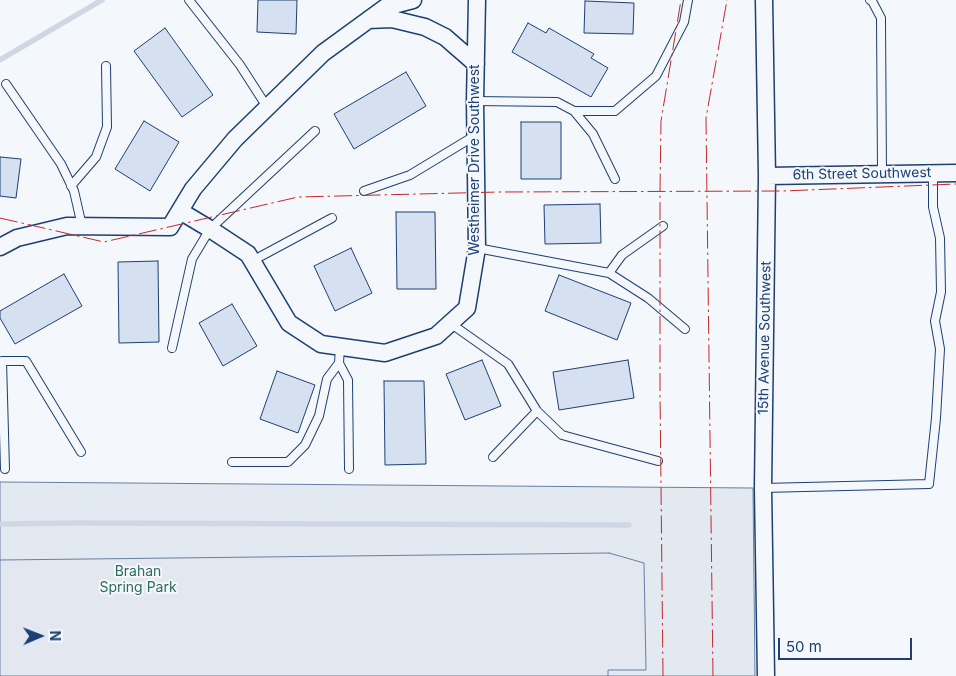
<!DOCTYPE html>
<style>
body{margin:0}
#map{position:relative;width:956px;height:676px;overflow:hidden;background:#f4f7fb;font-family:Inter,sans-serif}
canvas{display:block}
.north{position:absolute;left:15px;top:611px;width:50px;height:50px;-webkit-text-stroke:4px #f4f7fb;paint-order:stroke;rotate:89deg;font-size:14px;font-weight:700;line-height:20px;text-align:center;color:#1d3f73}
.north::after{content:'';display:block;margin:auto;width:18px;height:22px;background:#1d3f73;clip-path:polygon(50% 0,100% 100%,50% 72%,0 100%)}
.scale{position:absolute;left:778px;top:638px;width:134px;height:22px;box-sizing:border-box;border:2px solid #1d3f73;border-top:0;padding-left:6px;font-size:15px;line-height:18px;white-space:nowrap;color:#1d3f73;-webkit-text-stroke:4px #f4f7fb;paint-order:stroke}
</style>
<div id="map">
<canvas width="956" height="676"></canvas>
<div class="north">N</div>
<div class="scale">50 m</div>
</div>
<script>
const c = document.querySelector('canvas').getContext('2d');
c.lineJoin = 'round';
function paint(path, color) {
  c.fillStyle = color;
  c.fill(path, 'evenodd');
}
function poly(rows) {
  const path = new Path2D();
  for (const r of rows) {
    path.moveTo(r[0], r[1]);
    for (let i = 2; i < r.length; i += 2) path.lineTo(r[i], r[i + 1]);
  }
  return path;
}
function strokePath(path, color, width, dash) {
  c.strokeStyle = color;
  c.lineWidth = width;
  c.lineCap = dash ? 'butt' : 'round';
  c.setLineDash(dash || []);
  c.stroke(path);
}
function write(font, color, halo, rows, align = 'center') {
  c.font = font + ' Inter,sans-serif';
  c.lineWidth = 4;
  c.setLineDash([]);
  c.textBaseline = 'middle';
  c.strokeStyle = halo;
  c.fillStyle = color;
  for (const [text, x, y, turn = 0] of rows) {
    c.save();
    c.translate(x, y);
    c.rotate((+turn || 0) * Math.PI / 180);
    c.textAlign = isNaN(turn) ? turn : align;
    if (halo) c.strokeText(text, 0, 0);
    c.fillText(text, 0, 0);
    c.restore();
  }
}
const green = poly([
 [0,482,753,488,755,676,0,676,0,482]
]);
paint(green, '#e3e9f0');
strokePath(green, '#687fa3', 1);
const parking = poly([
 [609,553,644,563,646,670,608,670,608,676,0,676,0,560,609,553]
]);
paint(parking, '#e3e8f0');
strokePath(parking, '#687fa3', 1);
strokePath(poly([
 [0,60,102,0],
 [0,524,75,523,629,525]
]), '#cfd7e4', 5.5);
const building = poly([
 [258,0,297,0,296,34,257,32,258,0],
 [585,1,634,3,633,34,584,33,585,1],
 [528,23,546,33,549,28,594,54,591,58,608,68,591,97,512,52,528,23],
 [165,28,213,95,182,117,134,51,165,28],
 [406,72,426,106,354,149,334,114,406,72],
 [144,121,179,142,150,191,115,169,144,121],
 [521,122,561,122,561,179,521,179,521,122],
 [0,157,21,159,16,198,0,196,0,157],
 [600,204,601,243,545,244,544,205,600,204],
 [396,212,435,212,436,289,397,289,396,212],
 [351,248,372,293,335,311,314,266,351,248],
 [158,261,159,342,119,343,118,262,158,261],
 [64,274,82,306,15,344,0,318,0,311,64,274],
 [559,275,631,303,617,340,545,311,559,275],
 [232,304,257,346,223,366,199,323,232,304],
 [482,360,501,406,465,420,446,374,482,360],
 [628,360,634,398,559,410,553,372,628,360],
 [277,371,315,385,298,433,260,419,277,371],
 [384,381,424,381,426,464,385,465,384,381]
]);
paint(building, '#d5e0f0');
strokePath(building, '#1d3f73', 1);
const lane = poly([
 [189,0,240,65,267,107],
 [870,0,872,1,881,18,882,174],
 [6,84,61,164,74,191,82,226],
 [475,101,557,102,574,111,615,111,656,76,684,22,688,0],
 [574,111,593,134,615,179],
 [71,186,96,157,107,127,106,66],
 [364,191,410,175,476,135],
 [477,248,609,273,648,298,685,329],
 [252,261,332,218],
 [609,273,622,255,663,226],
 [450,323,508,364,537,411,562,435,658,461],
 [172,348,192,259,210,229,315,131],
 [339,363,348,380,349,469],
 [493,457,537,411],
 [232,462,288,462,305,445,319,416,327,379,339,363,340,347],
 [5,469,2,361,26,361,81,452],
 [763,488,929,484,936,418,940,349,935,321,941,292,940,238,933,207,933,173]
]);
const street = poly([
 [764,0,767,176,763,488,766,676],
 [368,20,392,19,425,27,445,37,476,64],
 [767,176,956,173],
 [180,211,210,229,248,254,289,323,321,344,385,353,436,336,467,308,477,248,475,101,477,0],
 [0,247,17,238,67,226,170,227,193,189,235,139,323,53,386,7,413,0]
]);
strokePath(lane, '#1d3f73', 10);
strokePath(street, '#1d3f73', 19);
strokePath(lane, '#f4f7fb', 8);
strokePath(street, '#f4f7fb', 16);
strokePath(poly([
 [0,218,104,242,298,197,499,192,783,191,956,184],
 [663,676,660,390,660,191,661,121,681,0],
 [713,676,706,118,727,0]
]), '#c62828', 1, [18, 4, 2.5, 4]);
write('14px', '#1d3f73', '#f4f7fb', [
 ["Westheimer Drive Southwest",475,160,-90],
 ["6th Street Southwest",862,174,-1],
 ["15th Avenue Southwest",765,338,-89]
]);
write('14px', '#2c6c60', '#f4f7fb', [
 ["Brahan",138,572],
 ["Spring Park",138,588]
]);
</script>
